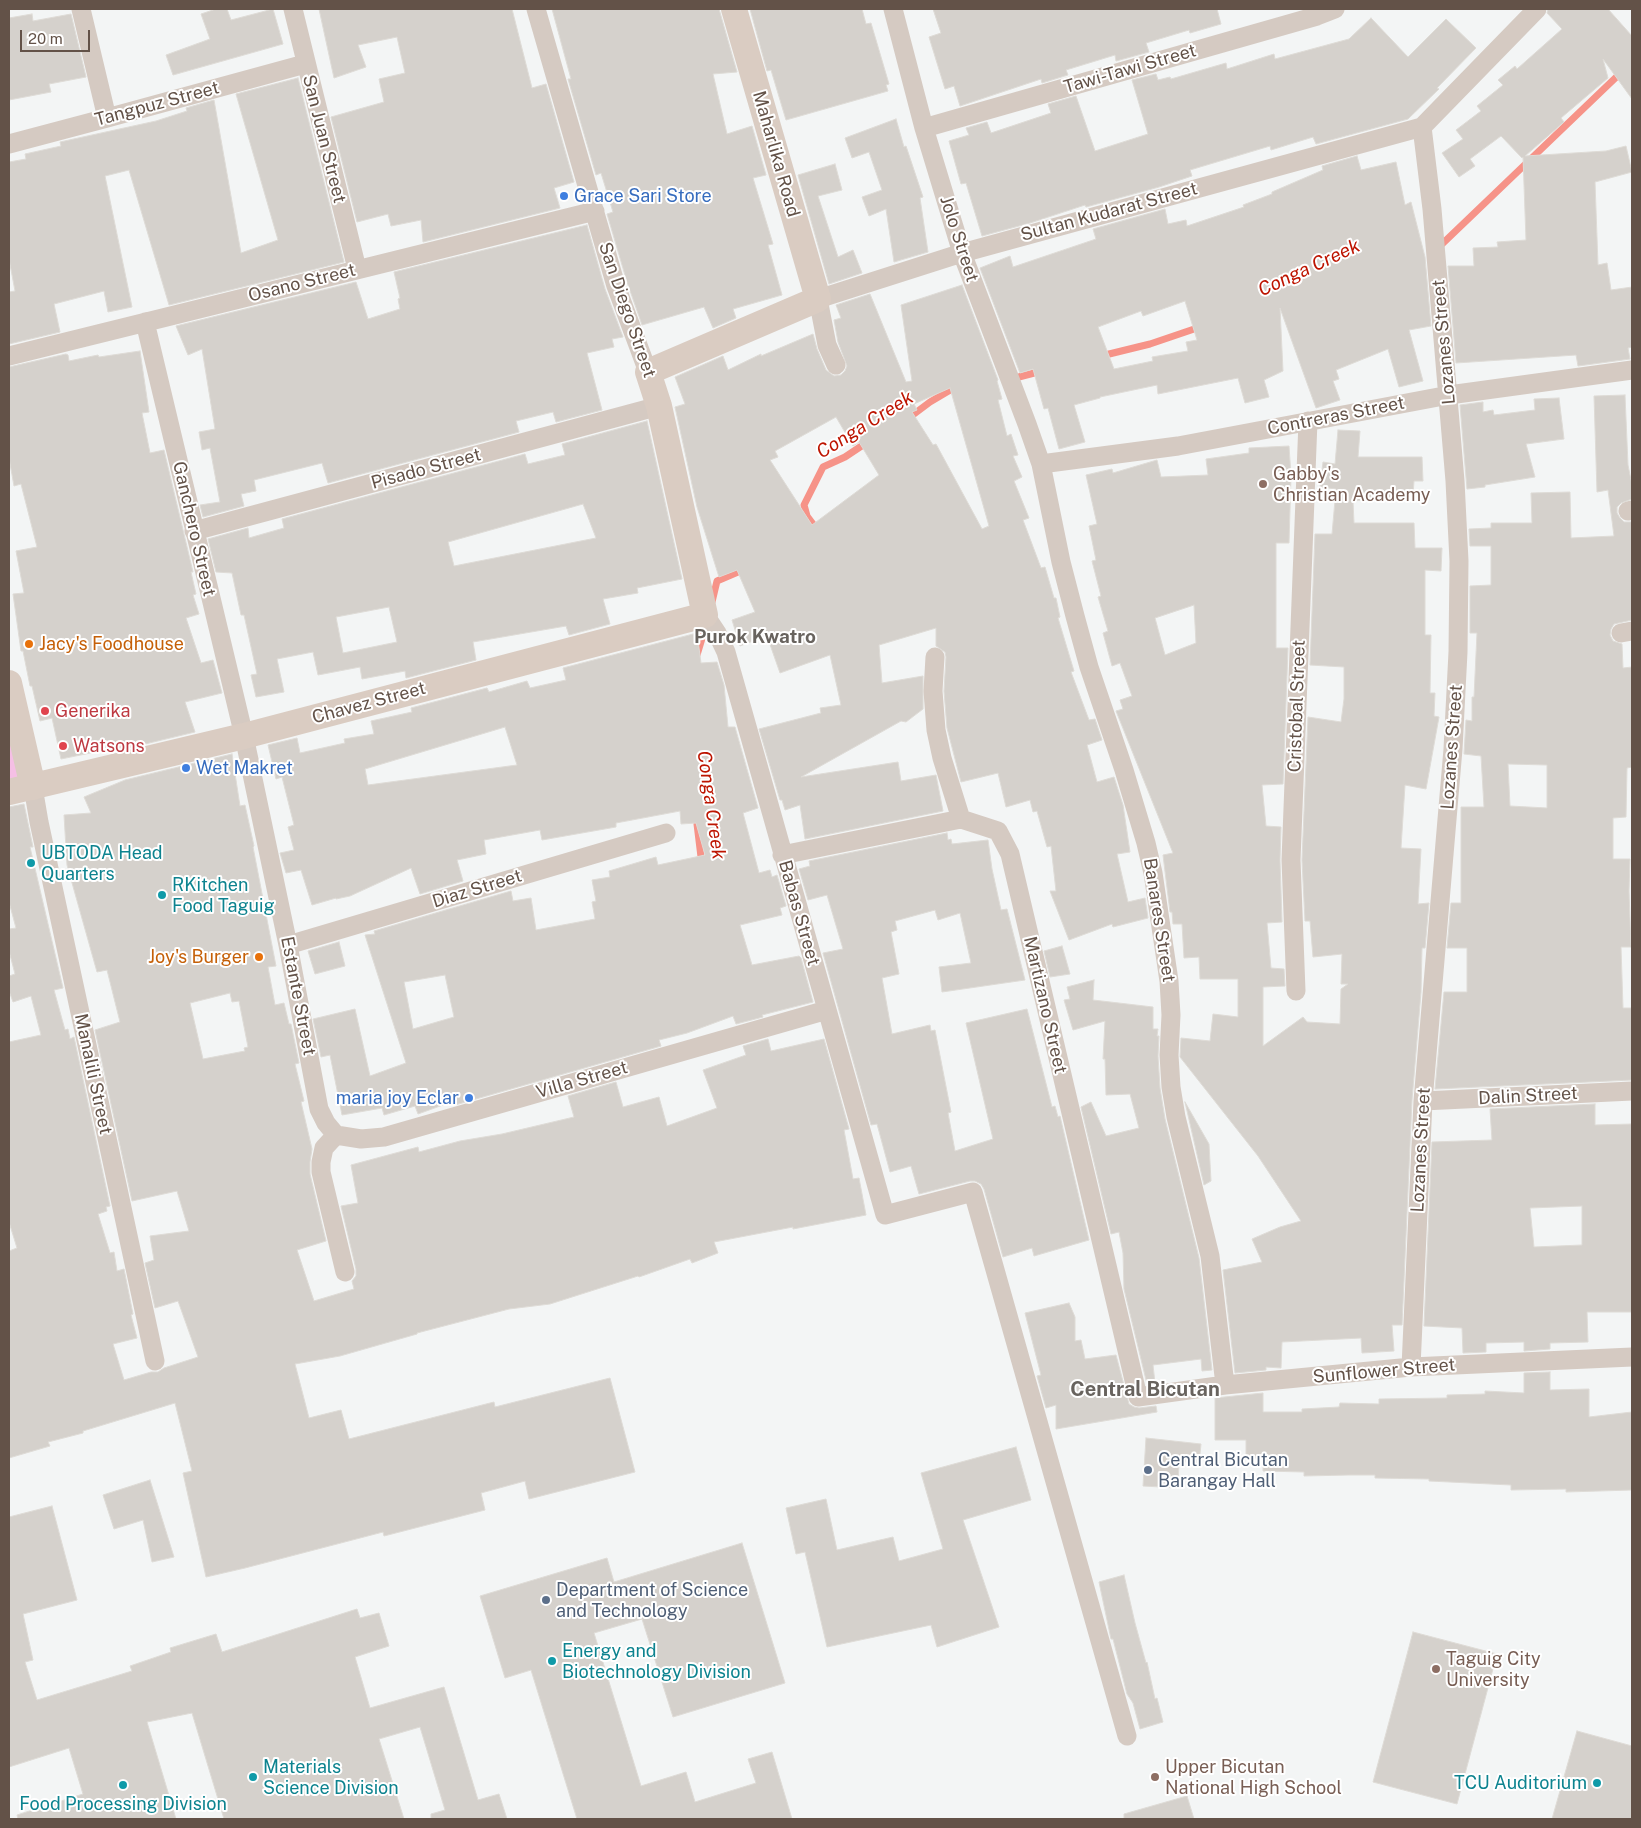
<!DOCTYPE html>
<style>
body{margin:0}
#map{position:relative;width:1641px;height:1828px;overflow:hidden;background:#f3f5f5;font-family:"Public Sans",sans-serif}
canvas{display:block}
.frame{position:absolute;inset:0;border:10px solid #635248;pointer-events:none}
.scale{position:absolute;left:20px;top:30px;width:70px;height:22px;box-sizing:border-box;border:2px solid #635248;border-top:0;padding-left:6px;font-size:15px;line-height:18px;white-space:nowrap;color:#635248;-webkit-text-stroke:4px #fff;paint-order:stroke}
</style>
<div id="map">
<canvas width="1641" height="1828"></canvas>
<div class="frame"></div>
<div class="scale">20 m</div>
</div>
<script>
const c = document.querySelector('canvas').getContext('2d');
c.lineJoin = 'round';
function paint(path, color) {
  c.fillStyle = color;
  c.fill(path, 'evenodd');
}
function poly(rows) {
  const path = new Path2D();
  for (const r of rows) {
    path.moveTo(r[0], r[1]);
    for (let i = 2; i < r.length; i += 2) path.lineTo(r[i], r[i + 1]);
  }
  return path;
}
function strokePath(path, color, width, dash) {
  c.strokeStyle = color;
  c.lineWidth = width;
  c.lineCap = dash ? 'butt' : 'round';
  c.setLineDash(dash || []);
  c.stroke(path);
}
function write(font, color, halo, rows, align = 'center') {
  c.font = font + ' "Public Sans",sans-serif';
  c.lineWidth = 4;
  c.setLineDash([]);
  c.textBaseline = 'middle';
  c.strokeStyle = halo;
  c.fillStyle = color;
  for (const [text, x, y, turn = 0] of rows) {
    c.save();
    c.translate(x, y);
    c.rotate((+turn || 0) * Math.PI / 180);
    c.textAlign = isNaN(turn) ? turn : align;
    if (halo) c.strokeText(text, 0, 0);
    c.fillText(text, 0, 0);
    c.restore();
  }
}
paint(poly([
 [9,725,21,781,9,783]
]), '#f5bfe5');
strokePath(poly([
 [1440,246,1632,62],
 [1101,356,1150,344,1203,326],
 [1015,378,1042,371],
 [906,420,930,402,957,386],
 [807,528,813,524,807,516,804,505,823,467,845,457,869,441],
 [712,602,717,581,745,569],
 [697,655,707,622],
 [697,824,702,865]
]), '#f69388', 7);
const building = poly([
 [216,9,227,9,231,20,273,9,283,44,173,75,166,55,210,39,201,14,216,9],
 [319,9,512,9,532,88,546,84,574,182,554,188,560,208,423,242,421,220,391,226,388,214,357,222,331,117,384,102,379,79,405,73,397,37,358,45,366,67,334,78,319,9],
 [552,9,719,9,737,72,713,74,727,134,752,126,766,175,753,178,773,244,768,245,782,295,733,309,736,318,713,328,704,307,642,325,627,282,607,214,613,212,601,173,596,175,568,79,571,79,552,9],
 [750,9,862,9,866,24,871,23,889,84,886,85,888,91,786,120,771,70,767,71,750,9],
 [933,9,1217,9,1221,24,1190,33,1189,30,1146,43,1149,52,1116,61,1115,55,1066,70,1068,75,1042,83,1041,79,960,106,954,86,945,89,929,37,941,33,933,9],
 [1548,9,1608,9,1632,36,1632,99,1603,59,1608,78,1561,118,1564,122,1525,156,1606,151,1626,146,1632,172,1595,182,1598,265,1607,263,1611,290,1632,287,1632,347,1628,348,1630,359,1578,366,1576,355,1456,363,1448,266,1474,266,1473,248,1498,247,1497,242,1526,240,1523,157,1522,158,1501,136,1470,159,1475,166,1459,177,1442,153,1463,139,1456,130,1481,111,1477,106,1503,85,1498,80,1515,66,1517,69,1562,29,1547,13,1548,9],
 [32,14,33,21,71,14,86,77,49,84,51,92,9,100,9,18,32,14],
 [1371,18,1408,57,1446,19,1476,48,1437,88,1439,89,1408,119,1316,144,1313,137,1271,150,1270,146,1190,170,1192,176,1159,187,1086,207,1085,205,1030,223,982,236,966,183,961,184,949,141,969,135,966,128,987,122,991,133,1051,113,1048,104,1076,96,1095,151,1148,134,1132,80,1156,74,1158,80,1170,77,1171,79,1226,63,1227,69,1274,54,1275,59,1349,39,1371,18],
 [298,78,344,262,169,305,129,170,105,176,132,307,108,312,104,291,54,304,60,332,9,344,9,292,15,291,9,259,9,162,26,159,25,154,61,146,60,142,156,121,187,111,186,108,214,100,241,253,278,240,236,94,298,78],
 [896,119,904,147,906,146,923,197,920,198,928,252,894,262,886,209,869,216,862,197,882,190,869,152,852,158,845,138,896,119],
 [1357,156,1361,170,1396,162,1405,205,1411,202,1425,257,1431,326,1409,330,1423,381,1399,387,1388,349,1336,370,1339,379,1333,381,1340,400,1316,408,1280,308,1283,371,1264,380,1269,397,1245,403,1238,378,1158,394,1157,385,1100,397,1100,398,1074,405,1085,442,1059,449,1048,408,1044,409,1033,369,1020,373,980,268,1010,256,1013,267,1096,239,1093,229,1165,209,1168,224,1186,220,1187,226,1244,207,1243,205,1272,194,1272,192,1323,170,1322,166,1357,156],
 [1185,301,1197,340,1186,342,1188,351,1152,357,1153,361,1114,369,1098,327,1141,311,1143,316,1185,301],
 [835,164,842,190,818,196,838,257,853,250,862,273,829,284,798,175,835,164],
 [587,225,605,289,623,337,612,339,614,347,587,353,602,410,556,422,553,412,516,421,519,432,328,483,322,463,254,480,256,491,241,494,244,506,203,517,200,505,220,502,210,448,202,450,199,432,215,429,202,349,188,355,176,326,356,282,368,319,400,309,398,299,400,298,394,272,587,225],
 [962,285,998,380,997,381,1002,399,998,400,1007,436,1011,434,1018,455,1013,456,1022,477,1014,481,1029,518,1023,520,1041,568,1045,567,1054,598,1056,598,1060,617,1058,618,1074,671,1071,672,1089,720,1095,719,1102,740,1087,745,1097,782,1114,777,1123,805,1130,852,1117,854,1128,902,1145,898,1148,918,1113,927,1112,924,1069,940,1050,891,1056,891,1051,846,1047,847,1037,811,1033,812,1030,800,1006,807,998,773,961,782,947,728,944,691,946,657,945,652,936,646,936,628,879,645,882,683,923,676,923,709,906,722,901,721,801,777,898,762,901,781,936,775,943,811,805,839,800,805,785,810,782,800,780,800,759,729,821,713,820,708,841,705,830,655,780,673,767,636,740,646,732,620,755,612,737,570,719,577,697,507,675,407,685,404,675,377,723,356,728,370,761,354,761,356,813,334,817,349,826,370,834,376,841,375,845,371,847,366,838,342,834,320,841,318,836,305,870,294,906,382,912,381,901,305,962,285],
 [950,388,989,526,982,529,936,444,933,445,912,412,917,410,914,404,950,388],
 [836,417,853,446,859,442,879,475,812,525,770,460,778,457,775,451,836,417],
 [140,351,149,412,142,413,150,453,164,450,193,572,191,572,196,594,193,595,199,614,186,618,201,663,213,660,222,693,185,702,195,732,116,751,115,748,61,759,52,718,40,721,32,686,30,686,23,651,21,651,13,594,24,593,16,551,37,547,21,484,14,486,9,458,9,367,66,354,68,355,69,361,98,355,99,357,140,351],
 [1625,395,1628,465,1632,485,1632,499,1621,503,1617,507,1617,513,1620,518,1624,522,1632,522,1632,620,1614,624,1611,629,1610,635,1613,641,1622,644,1623,668,1632,667,1632,767,1627,768,1626,817,1613,818,1613,859,1630,859,1629,891,1631,947,1621,947,1623,1008,1632,1008,1632,1080,1435,1089,1444,992,1467,992,1467,948,1447,948,1451,903,1461,903,1461,807,1484,807,1481,756,1464,754,1466,720,1472,721,1472,697,1474,697,1477,633,1470,633,1470,586,1491,585,1491,546,1470,546,1469,529,1491,528,1491,523,1532,523,1531,493,1570,492,1571,538,1614,536,1608,490,1597,492,1594,396,1625,395],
 [1508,764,1547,765,1547,808,1510,806,1508,764],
 [1559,398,1564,439,1526,444,1535,477,1485,485,1485,487,1467,489,1460,405,1483,402,1483,412,1493,410,1494,415,1535,410,1534,399,1559,398],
 [647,421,682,579,637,588,638,593,603,599,610,624,569,635,566,626,473,642,476,660,406,678,405,671,362,679,360,667,318,675,313,652,277,659,284,692,256,697,251,675,257,674,244,615,241,615,232,573,216,572,208,539,248,528,249,538,284,528,282,519,525,454,528,464,565,455,562,444,647,421],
 [583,504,596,538,454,566,448,542,583,504],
 [389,607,397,642,343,653,336,617,389,607],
 [1338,430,1360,431,1358,457,1422,457,1423,481,1414,481,1413,495,1353,501,1354,523,1414,523,1415,548,1442,548,1441,571,1425,570,1425,635,1431,635,1430,693,1435,693,1434,716,1439,717,1426,789,1405,785,1401,848,1421,849,1418,904,1429,903,1425,948,1422,948,1421,992,1412,1100,1402,1325,1392,1325,1394,1351,1362,1353,1361,1338,1282,1342,1281,1368,1266,1367,1266,1370,1235,1373,1223,1270,1262,1262,1252,1239,1280,1227,1301,1221,1258,1156,1180,1057,1181,1038,1210,1041,1213,1014,1238,1017,1238,979,1200,979,1199,957,1184,958,1182,924,1173,924,1172,912,1170,912,1163,855,1173,853,1116,711,1123,709,1120,700,1132,696,1120,663,1112,666,1103,633,1108,631,1098,597,1101,596,1092,561,1096,560,1089,526,1097,524,1086,475,1112,469,1113,473,1157,460,1161,477,1208,475,1206,459,1249,453,1249,448,1289,446,1291,476,1289,543,1276,543,1276,648,1288,648,1283,784,1262,785,1266,826,1281,827,1280,860,1282,922,1267,923,1271,968,1284,969,1285,986,1263,987,1263,1046,1303,1017,1307,1022,1340,1024,1341,989,1348,984,1341,984,1342,954,1313,957,1310,921,1305,921,1302,860,1308,717,1341,722,1344,699,1344,667,1310,665,1315,534,1332,534,1336,489,1320,487,1323,462,1335,464,1338,430],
 [1194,605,1196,643,1165,655,1155,618,1194,605],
 [697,633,701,663,717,662,724,685,728,727,735,727,758,808,743,813,759,873,770,870,772,877,777,875,786,906,780,908,782,915,740,925,752,965,799,956,801,958,813,1002,762,1015,763,1017,736,1024,733,1016,687,1033,659,1040,661,1046,455,1105,454,1101,418,1114,415,1106,384,1115,382,1108,342,1115,330,1055,321,1057,313,1019,355,1009,370,1076,406,1063,365,935,375,934,374,931,511,891,513,901,531,898,536,930,595,919,592,902,596,901,592,880,610,877,609,871,656,857,658,865,705,855,696,823,681,824,680,811,616,823,616,827,542,840,540,830,484,840,486,854,457,860,463,881,420,894,411,868,350,896,336,899,336,898,312,905,301,870,286,873,280,853,294,850,288,827,294,825,282,777,276,779,268,745,297,738,300,753,345,743,344,739,374,734,371,721,412,712,411,708,487,688,489,692,527,681,530,688,566,680,563,668,697,633],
 [505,727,517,765,368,785,365,769,505,727],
 [445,975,454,1017,413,1029,404,982,445,975],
 [232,754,240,806,245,805,254,846,253,847,276,966,268,967,275,1005,284,1003,289,1024,291,1024,299,1063,295,1064,304,1101,301,1102,312,1149,310,1162,310,1174,326,1241,297,1250,314,1301,354,1289,352,1281,356,1276,356,1269,341,1206,358,1203,351,1165,418,1147,419,1152,460,1141,502,1134,574,1117,568,1096,616,1082,623,1107,659,1097,667,1126,717,1108,703,1070,746,1055,743,1046,768,1039,771,1051,824,1039,849,1129,844,1130,853,1179,859,1178,866,1215,793,1229,793,1227,714,1242,718,1253,692,1263,690,1259,639,1277,638,1276,550,1304,509,1309,417,1333,417,1334,340,1356,295,1364,309,1418,341,1410,349,1439,494,1402,495,1407,610,1378,635,1472,529,1499,525,1481,481,1493,485,1510,384,1536,383,1532,245,1568,206,1577,183,1473,192,1471,175,1403,83,1431,83,1433,48,1442,50,1446,9,1458,9,1251,17,1248,9,1222,9,1042,41,1035,31,996,13,1002,9,991,9,976,15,974,9,951,9,929,16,928,9,902,9,807,24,804,33,847,30,847,63,988,54,990,65,1030,68,1029,70,1039,74,1037,110,1206,106,1207,107,1211,98,1214,110,1253,114,1252,117,1271,124,1269,133,1314,131,1315,137,1338,113,1344,124,1380,151,1372,158,1372,164,1368,198,1357,178,1301,155,1308,145,1263,154,1260,150,1236,189,1231,177,1191,132,1201,95,1030,120,1022,107,970,97,972,67,865,64,815,91,813,84,797,125,780,232,754],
 [230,993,232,1002,239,1001,248,1047,244,1048,245,1051,203,1059,190,1003,230,993],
 [947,833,948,840,951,839,952,844,988,840,992,869,1001,910,1007,909,1025,980,942,992,939,967,971,963,960,913,938,920,935,910,895,921,897,930,891,932,899,974,882,978,892,1034,930,1025,931,1031,935,1030,951,1112,948,1113,955,1151,993,1139,966,1023,1027,1009,1052,1107,1055,1106,1058,1117,1060,1116,1089,1240,1034,1256,1032,1248,1003,1257,984,1189,981,1184,975,1181,970,1181,919,1194,911,1166,890,1172,877,1124,871,1125,823,953,843,949,827,895,808,900,799,869,810,866,809,861,947,833],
 [339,942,345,966,315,974,308,951,339,942],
 [1062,946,1070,974,1050,977,1044,951,1062,946],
 [1094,980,1093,1000,1153,1007,1153,1029,1158,1029,1157,1036,1159,1036,1158,1056,1160,1088,1165,1119,1199,1258,1212,1370,1202,1371,1201,1359,1153,1365,1155,1383,1147,1384,1124,1289,1123,1253,1119,1232,1111,1234,1081,1107,1091,1102,1106,1136,1139,1128,1130,1094,1106,1095,1105,1059,1103,1059,1105,1021,1073,1030,1064,1000,1070,999,1067,987,1094,980],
 [1185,1102,1209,1144,1211,1181,1204,1185,1185,1102],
 [1595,1104,1595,1125,1632,1124,1632,1312,1587,1312,1588,1342,1550,1343,1550,1349,1524,1351,1524,1342,1486,1343,1486,1352,1463,1353,1462,1328,1424,1326,1432,1142,1492,1140,1490,1109,1595,1104],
 [1582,1206,1582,1245,1534,1247,1530,1208,1582,1206],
 [1069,1303,1075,1317,1075,1341,1081,1340,1085,1359,1116,1355,1129,1404,1134,1407,1139,1408,1156,1406,1157,1412,1056,1429,1056,1405,1046,1408,1037,1376,1041,1375,1025,1313,1069,1303],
 [1550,1372,1550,1390,1589,1389,1589,1417,1632,1412,1632,1490,1566,1492,1566,1489,1511,1490,1511,1485,1429,1481,1429,1479,1375,1478,1375,1475,1349,1475,1304,1476,1304,1472,1263,1471,1263,1458,1246,1458,1246,1440,1215,1440,1215,1398,1263,1393,1263,1412,1302,1412,1302,1409,1339,1407,1340,1403,1379,1404,1379,1399,1447,1398,1447,1395,1485,1394,1485,1391,1524,1393,1524,1373,1550,1372],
 [1146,1438,1201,1444,1199,1464,1179,1461,1178,1488,1143,1486,1146,1438],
 [1016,1447,1031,1500,963,1520,999,1627,937,1647,931,1625,827,1647,805,1552,796,1554,786,1508,826,1499,837,1550,893,1537,899,1561,943,1549,921,1473,1016,1447],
 [150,1480,174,1557,152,1562,143,1520,114,1529,103,1495,150,1480],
 [52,1506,77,1600,23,1614,33,1660,25,1662,37,1700,132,1671,130,1666,171,1652,170,1648,216,1634,222,1652,357,1609,360,1618,379,1613,389,1646,355,1657,370,1708,444,1687,478,1800,499,1794,507,1819,431,1819,431,1814,445,1810,420,1727,379,1739,404,1819,224,1819,192,1713,147,1722,176,1819,18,1819,17,1815,83,1794,69,1748,9,1767,9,1517,52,1506],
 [742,1543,785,1683,673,1717,642,1619,594,1633,641,1786,686,1772,695,1802,756,1783,748,1759,772,1752,792,1819,577,1819,531,1670,505,1678,480,1596,607,1558,614,1582,742,1543],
 [1124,1575,1135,1623,1146,1663,1147,1662,1155,1699,1157,1698,1163,1722,1140,1729,1133,1703,1127,1694,1113,1639,1111,1639,1099,1582,1124,1575],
 [1413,1632,1497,1654,1457,1804,1373,1782,1413,1632],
 [1577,1731,1632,1746,1632,1819,1552,1819,1577,1731],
 [1187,1796,1194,1819,1124,1819,1124,1814,1187,1796]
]);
paint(building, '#d5d1cc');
strokePath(building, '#dedbd6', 1);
strokePath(poly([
 [81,9,107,118],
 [293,9,357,269],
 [536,9,616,286,648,372],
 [893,9,924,128,962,253,1027,424,1041,464,1061,562,1075,616,1089,667,1124,770,1146,843,1153,873,1169,981,1171,1015,1169,1055,1171,1087,1176,1117,1210,1256,1225,1385],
 [924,128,1317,16,1335,9],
 [9,144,107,118,305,64],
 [145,322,244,736,288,945,319,1109,326,1123,336,1135],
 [9,356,595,211],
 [836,365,827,345,818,299,962,253,1422,127,1537,9],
 [1041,464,1178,446,1449,395,1632,370],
 [1628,511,1632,510],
 [194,531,659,406],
 [705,615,717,633,726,652,885,1215,973,1192,1127,1736],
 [1621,633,1632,631],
 [935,657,933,691,936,730,942,758,961,819],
 [33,787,39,822,155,1361],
 [782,855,961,819,998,831,1010,854,1138,1397,1225,1385,1411,1367,1632,1357],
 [288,945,666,833],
 [1296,991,1291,860,1308,421],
 [1423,1101,1632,1091],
 [336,1135,361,1139,384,1137,827,1010],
 [336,1135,324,1148,321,1162,321,1172,345,1272],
 [1411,1367,1423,1101,1453,749,1458,652,1459,561,1455,481,1432,209,1422,127]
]), '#d5cac2', 19);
strokePath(poly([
 [9,683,33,787],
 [9,792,244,736,705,615,659,406,648,372,818,299,734,9]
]), '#daccc2', 26);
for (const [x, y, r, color] of [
 [564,196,5,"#3f7fe0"],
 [1263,484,5,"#8d6e63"],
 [29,644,5,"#e8710a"],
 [45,711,5,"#e0444e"],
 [63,746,5,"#e0444e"],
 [186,768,5,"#3f7fe0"],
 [31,863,5,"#0f9aa8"],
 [162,895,5,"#0f9aa8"],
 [259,957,5,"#e8710a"],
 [469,1098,5,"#3f7fe0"],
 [1148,1470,5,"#5c6f8a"],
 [546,1600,5,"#5c6f8a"],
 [552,1661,5,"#0f9aa8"],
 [1436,1669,5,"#8d6e63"],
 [253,1777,5,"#0f9aa8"],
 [1155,1777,5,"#8d6e63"],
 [1597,1783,5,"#0f9aa8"],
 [123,1785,5,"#0f9aa8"]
]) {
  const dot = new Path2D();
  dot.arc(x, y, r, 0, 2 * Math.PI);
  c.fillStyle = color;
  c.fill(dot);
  strokePath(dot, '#fff', 2);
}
write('18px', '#635248', '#fff', [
 ["Tawi-Tawi Street",1130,69,-16],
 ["Tangpuz Street",157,104,-15],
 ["San Juan Street",324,139,76],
 ["Maharlika Road",776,154,74],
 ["Sultan Kudarat Street",1109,212,-15],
 ["Jolo Street",959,239,72],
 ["Osano Street",302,283,-14],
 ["San Diego Street",627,310,71],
 ["Lozanes Street",1444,342,-95],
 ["Contreras Street",1336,416,-11],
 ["Pisado Street",426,469,-15],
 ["Ganchero Street",194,529,77],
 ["Chavez Street",369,703,-15],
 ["Cristobal Street",1297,706,-88],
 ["Lozanes Street",1452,747,-86],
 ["Diaz Street",477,889,-17],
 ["Babas Street",799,913,74],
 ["Banares Street",1159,920,81],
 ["Estante Street",298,996,79],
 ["Martizano Street",1045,1005,77],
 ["Manalili Street",93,1074,78],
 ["Villa Street",582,1080,-16],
 ["Dalin Street",1528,1096,-3],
 ["Lozanes Street",1421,1150,-87],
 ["Sunflower Street",1384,1371,-5]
]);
write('18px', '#366cbe', '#fff', [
 ["Grace Sari Store",574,196],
 ["Wet Makret",196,768],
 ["maria joy Eclar",459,1098,"right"]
], 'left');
write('18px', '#785e54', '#fff', [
 ["Gabby's",1273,474],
 ["Christian Academy",1273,495],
 ["Taguig City",1446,1659],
 ["University",1446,1680],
 ["Upper Bicutan",1165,1767],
 ["National High School",1165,1788]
], 'left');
write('18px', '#c56008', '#fff', [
 ["Jacy's Foodhouse",39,644],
 ["Joy's Burger",249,957,"right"]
], 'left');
write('18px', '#be3a42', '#fff', [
 ["Generika",55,711],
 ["Watsons",73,746]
], 'left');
write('18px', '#0d838f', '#fff', [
 ["UBTODA Head",41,853],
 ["Quarters",41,874],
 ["RKitchen",172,885],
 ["Food Taguig",172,906],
 ["Energy and",562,1651],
 ["Biotechnology Division",562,1672],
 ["Materials",263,1767],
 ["Science Division",263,1788],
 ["TCU Auditorium",1587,1783,"right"],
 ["Food Processing Division",123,1804,"center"]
], 'left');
write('18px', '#4e5e75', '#fff', [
 ["Central Bicutan",1158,1460],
 ["Barangay Hall",1158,1481],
 ["Department of Science",556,1590],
 ["and Technology",556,1611]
], 'left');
write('italic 19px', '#bd1400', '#fff', [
 ["Conga Creek",1309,268,-25],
 ["Conga Creek",865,425,-32],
 ["Conga Creek",711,805,82]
]);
write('bold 19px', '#68635e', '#fff', [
 ["Purok Kwatro",755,637]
]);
write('bold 20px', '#68635e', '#fff', [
 ["Central Bicutan",1145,1390]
]);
</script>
